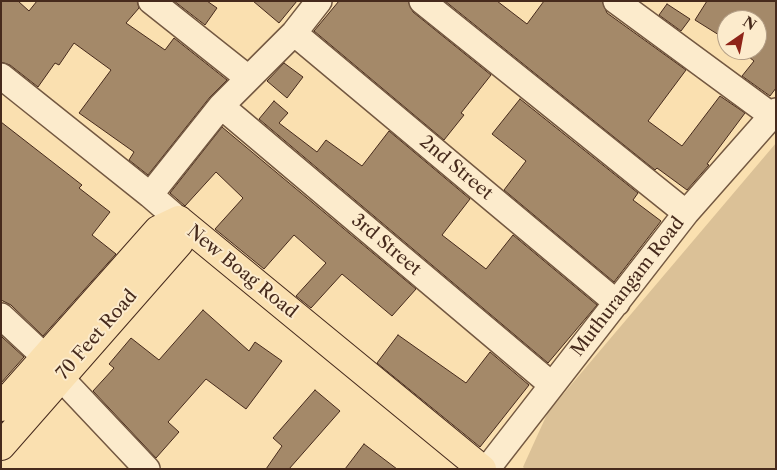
<!DOCTYPE html>
<style>
body{margin:0}
#map{position:relative;width:777px;height:470px;overflow:hidden;background:#fae0b0;font-family:"Libre Caslon Text",serif}
canvas{display:block}
.frame{position:absolute;inset:0;border:2px solid #462a1c;pointer-events:none}
.north{position:absolute;left:717px;top:10px;width:50px;height:50px;box-sizing:border-box;background:#fcebcc;border:1px solid #b39e86;border-radius:50%;rotate:33deg;font-size:14px;font-weight:700;line-height:20px;text-align:center;color:#462a1c}
.north::after{content:'';display:block;margin:auto;width:18px;height:22px;background:#8f2418;clip-path:polygon(50% 0,100% 100%,50% 72%,0 100%)}
</style>
<div id="map">
<canvas width="777" height="470"></canvas>
<div class="frame"></div>
<div class="north">N</div>
</div>
<script>
const c = document.querySelector('canvas').getContext('2d');
c.lineJoin = 'round';
function paint(path, color) {
  c.fillStyle = color;
  c.fill(path, 'evenodd');
}
function poly(rows) {
  const path = new Path2D();
  for (const r of rows) {
    path.moveTo(r[0], r[1]);
    for (let i = 2; i < r.length; i += 2) path.lineTo(r[i], r[i + 1]);
  }
  return path;
}
function strokePath(path, color, width, dash) {
  c.strokeStyle = color;
  c.lineWidth = width;
  c.lineCap = dash ? 'butt' : 'round';
  c.setLineDash(dash || []);
  c.stroke(path);
}
function write(font, color, halo, rows, align = 'center') {
  c.font = font + ' "Libre Caslon Text",serif';
  c.lineWidth = 4;
  c.setLineDash([]);
  c.textBaseline = 'middle';
  c.strokeStyle = halo;
  c.fillStyle = color;
  for (const [text, x, y, turn = 0] of rows) {
    c.save();
    c.translate(x, y);
    c.rotate((+turn || 0) * Math.PI / 180);
    c.textAlign = isNaN(turn) ? turn : align;
    if (halo) c.strokeText(text, 0, 0);
    c.fillText(text, 0, 0);
    c.restore();
  }
}
paint(poly([
 [776,143,776,469,525,469,523,467,548,412]
]), '#dbc197');
const building = poly([
 [1,1,18,1,29,11,37,1,137,1,139,8,126,23,165,50,174,38,227,80,210,97,148,175,129,160,134,152,79,113,111,70,74,43,59,65,55,63,38,87,10,65,1,62,1,1],
 [174,1,207,1,217,8,205,25,174,1],
 [253,1,297,1,279,23,253,1],
 [339,1,408,1,413,12,491,75,461,113,464,115,444,140,314,31,339,1],
 [445,1,497,1,527,24,544,1,602,1,607,13,686,70,648,121,682,146,720,96,745,113,707,164,709,165,687,190,657,168,655,170,445,1],
 [707,1,776,1,776,88,770,96,742,76,754,61,740,50,757,50,757,20,727,20,727,40,695,20,707,1],
 [667,4,690,19,681,31,659,15,667,4],
 [284,63,303,77,287,98,267,81,284,63],
 [520,99,638,193,633,200,661,221,614,282,504,190,526,161,492,134,520,99],
 [274,101,288,113,279,123,317,152,326,140,362,166,389,131,470,199,442,235,486,269,513,235,597,305,548,363,259,119,274,101],
 [1,122,82,185,79,188,110,212,92,235,116,254,43,336,11,305,1,300,1,122],
 [222,127,416,289,392,316,342,274,311,308,296,296,326,263,294,235,264,269,215,229,243,198,216,172,185,206,170,193,222,127],
 [203,310,249,351,255,342,282,361,246,409,206,379,168,422,179,432,156,458,93,391,114,368,109,364,131,338,159,360,203,310],
 [398,335,466,383,490,352,529,385,480,447,377,363,398,335],
 [2,337,24,357,1,383,1,338,2,337],
 [315,390,340,411,289,469,266,469,282,446,273,438,315,390],
 [364,444,397,469,345,469,364,444]
]);
paint(building, '#a48969');
strokePath(building, '#462a1c', 1);
const minor = poly([
 [151,1,248,78],
 [422,1,686,213],
 [616,1,771,115],
 [294,33,617,303],
 [1,76,150,195,179,220],
 [221,106,552,385],
 [150,195,221,106,294,33,319,1],
 [1,316,45,357,60,377,147,469],
 [487,469,686,213,776,111]
]);
const major = poly([
 [179,220,482,469],
 [1,407,158,230,179,220],
 [1,446,179,243,179,220]
]);
strokePath(minor, '#735841', 28);
strokePath(major, '#462a1c', 30);
strokePath(minor, '#fcebcc', 25);
strokePath(major, '#fae0b0', 28);
write('18px', '#462a1c', '#fcebcc', [
 ["2nd Street",456,168,40],
 ["3rd Street",386,245,40],
 ["New Boag Road",242,272,39],
 ["Muthurangam Road",628,287,-52],
 ["70 Feet Road",97,335,-49]
]);
</script>
